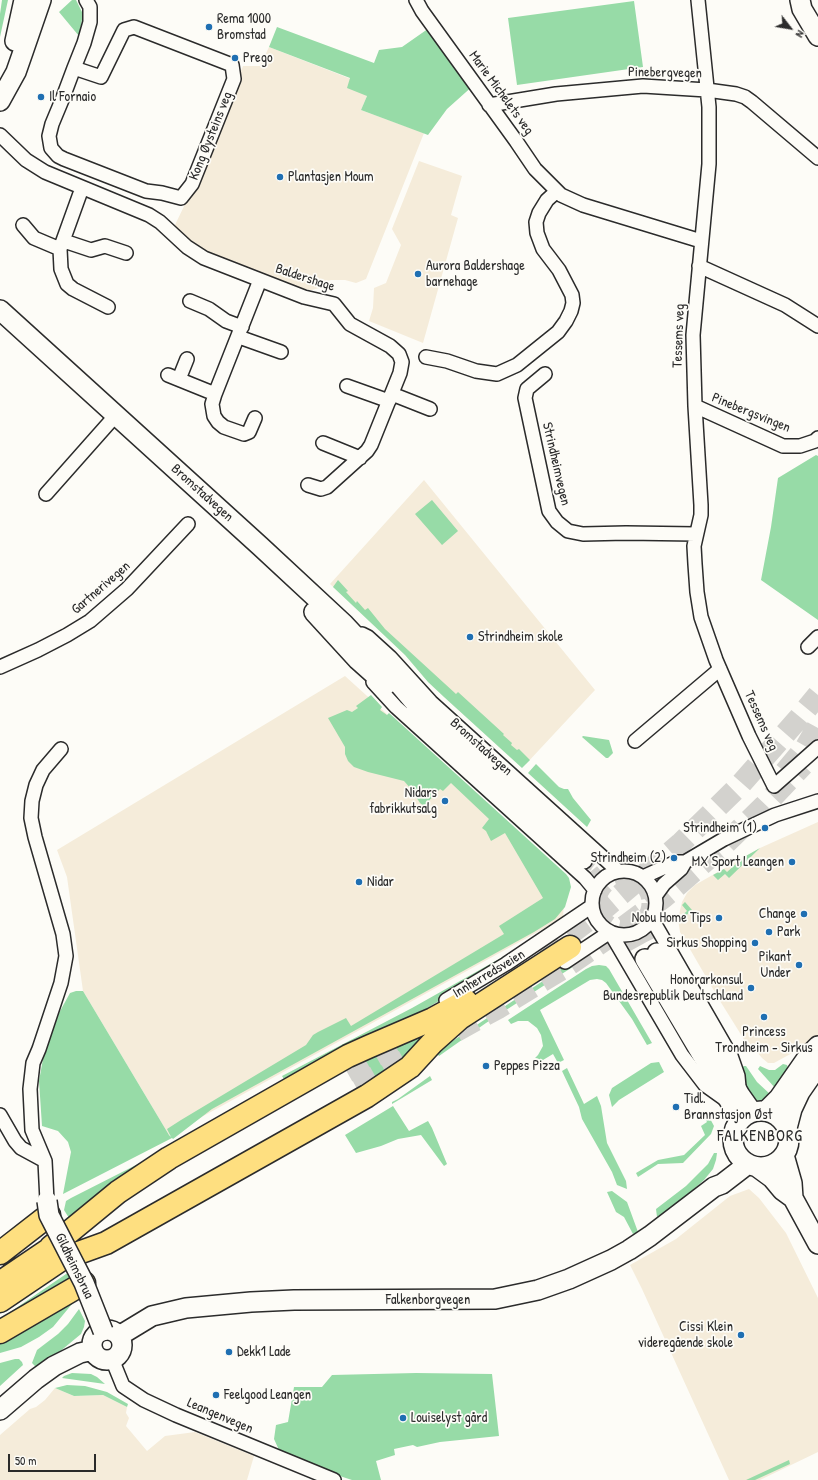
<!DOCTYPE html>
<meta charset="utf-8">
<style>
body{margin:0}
#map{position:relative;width:818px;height:1480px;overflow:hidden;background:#fdfcf7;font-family:"Patrick Hand",sans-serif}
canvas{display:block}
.north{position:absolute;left:770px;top:8px;width:40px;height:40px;-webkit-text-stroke:3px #fdfcf7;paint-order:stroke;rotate:121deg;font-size:11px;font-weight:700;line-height:16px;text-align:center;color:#2b2b2b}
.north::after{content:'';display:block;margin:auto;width:14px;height:18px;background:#2b2b2b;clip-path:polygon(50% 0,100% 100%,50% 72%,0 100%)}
.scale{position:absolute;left:8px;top:1454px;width:88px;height:18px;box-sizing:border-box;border:2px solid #2b2b2b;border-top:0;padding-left:5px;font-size:12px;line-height:14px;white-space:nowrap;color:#2b2b2b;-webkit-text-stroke:3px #fdfcf7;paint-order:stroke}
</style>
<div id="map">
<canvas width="818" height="1480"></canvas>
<div class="north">N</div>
<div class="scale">50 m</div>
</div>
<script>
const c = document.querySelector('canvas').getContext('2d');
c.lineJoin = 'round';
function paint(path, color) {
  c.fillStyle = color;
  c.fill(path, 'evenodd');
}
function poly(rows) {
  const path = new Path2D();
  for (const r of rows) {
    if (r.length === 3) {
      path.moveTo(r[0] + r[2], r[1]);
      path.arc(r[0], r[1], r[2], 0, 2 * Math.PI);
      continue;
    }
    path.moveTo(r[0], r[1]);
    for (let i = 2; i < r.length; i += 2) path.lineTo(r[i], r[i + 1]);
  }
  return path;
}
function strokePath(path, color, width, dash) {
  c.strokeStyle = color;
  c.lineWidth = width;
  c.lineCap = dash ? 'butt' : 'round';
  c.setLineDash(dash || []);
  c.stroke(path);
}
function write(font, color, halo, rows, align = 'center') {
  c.font = font + ' "Patrick Hand",sans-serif';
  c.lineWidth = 3.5;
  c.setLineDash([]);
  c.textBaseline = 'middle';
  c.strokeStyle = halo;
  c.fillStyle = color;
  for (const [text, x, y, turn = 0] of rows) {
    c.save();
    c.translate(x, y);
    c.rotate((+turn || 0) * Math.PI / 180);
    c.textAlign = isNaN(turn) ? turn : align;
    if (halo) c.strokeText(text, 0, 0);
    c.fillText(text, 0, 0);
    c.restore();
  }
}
paint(poly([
 [269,47,351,79,367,96,361,110,424,133,366,279,356,283,345,280,331,280,325,282,320,288,311,290,291,287,219,259,194,247,174,227,188,198,243,66,260,66],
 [419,161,462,176,451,215,458,218,423,343,369,321,373,308,374,288,386,283,401,245,392,229],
 [424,480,595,690,526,764,330,584],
 [345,676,566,876,563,918,169,1135,83,991,67,877,57,850],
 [818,822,818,1035,803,1047,774,1063,768,1063,762,1058,747,1040,745,1041,720,1001,680,932,678,919,682,902,687,893,695,885,760,848],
 [749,1189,759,1198,786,1233,818,1298,818,1452,760,1480,729,1480,642,1289,630,1265,676,1239,730,1196],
 [55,1388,74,1396,103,1395,127,1407,126,1413,129,1418,126,1426,147,1451,165,1436,195,1432,254,1456,247,1480,0,1480,0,1435,30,1409,36,1407,45,1400]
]), '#f5ecda');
paint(poly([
 [2,0,8,0,0,37,0,14],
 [72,0,76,0,83,14,79,36,59,12],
 [634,1,643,67,517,85,508,18],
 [432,26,475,84,447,109,428,135,361,110,367,96,347,88,350,78,269,47,277,27,374,63,379,50,402,47],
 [816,455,818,456,818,620,761,580,771,527,778,478],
 [432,500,458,531,442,545,415,514],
 [338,580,348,591,346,592,356,603,357,601,365,610,368,608,385,629,456,694,458,692,504,734,503,735,512,743,511,745,517,750,519,749,530,760,522,768,444,697,428,682,405,655,333,587],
 [371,695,382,707,380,710,387,715,389,713,566,874,569,878,571,887,565,907,555,919,534,932,212,1109,173,1139,172,1138,63,1194,71,1152,68,1142,58,1131,42,1126,39,1081,43,1059,59,1013,70,993,76,991,83,991,169,1135,171,1137,167,1129,181,1120,306,1045,313,1035,318,1032,346,1018,351,1026,504,934,499,926,543,898,505,833,491,841,486,831,482,828,489,819,451,783,443,791,440,789,424,806,420,803,411,789,404,781,368,772,354,767,348,761,345,754,345,747,328,718,347,710,352,712,358,708,356,706],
 [583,736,609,740,613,753,608,758,606,758,582,737],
 [536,764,559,787,564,789,568,789,573,798,591,820,587,827,528,773],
 [760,848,729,878,725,874,718,880,713,875,724,869,727,872,744,857],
 [685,902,692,910,678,923,678,919,687,911,682,905],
 [531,941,525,949,424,1010,285,1081,282,1076,412,1008],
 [582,955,585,959,486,1023,439,1056,436,1052],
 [599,965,606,966,609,969,652,1043,647,1045,632,1019,606,983,602,980,597,979,590,980,540,1010,564,1060,558,1063,553,1054,538,1063,539,1059,535,1058,538,1055,543,1046,541,1035,537,1028,528,1021,518,1021,511,1024,508,1020,586,969,592,966],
 [435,1025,396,1068,373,1084,359,1059],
 [659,1062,664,1072,619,1100,612,1107,609,1095,612,1088,651,1063],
 [783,1064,787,1065,789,1071,776,1089,758,1069,760,1066,769,1070,775,1070],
 [744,1066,746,1066,757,1082,771,1095,761,1101,753,1100,748,1094,740,1069],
 [567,1068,584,1104,597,1096,601,1106,607,1143,626,1181,627,1189,617,1185,612,1172,582,1119,579,1107,562,1071],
 [430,1076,432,1080,392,1104,392,1102,398,1099],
 [393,1106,409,1131,428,1121,432,1128,447,1164,444,1166,421,1135,398,1139,381,1146,356,1153,345,1135],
 [707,1113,714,1126,711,1134,683,1163,658,1164,638,1177,636,1173,658,1160,684,1155,705,1135,701,1126,707,1122,703,1115],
 [201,1132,69,1218,64,1210,66,1201,71,1198],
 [714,1153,717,1153,716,1160,713,1169,704,1180,685,1197,657,1217,656,1209,686,1186,708,1164],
 [612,1191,627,1202,638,1232,633,1234,624,1217,616,1212,607,1192],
 [69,1272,69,1279,0,1327,0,1319],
 [65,1303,72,1304,53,1327,39,1337,21,1347,0,1353,0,1337],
 [79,1309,85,1321,84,1327,81,1334,58,1353,37,1368,32,1363,37,1350,58,1334,68,1324],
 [15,1359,19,1359,22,1362,23,1365,0,1386,0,1363],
 [72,1373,91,1374,97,1377,105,1384,62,1378,64,1376],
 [416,1373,492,1374,499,1436,440,1442,417,1447,413,1445,394,1449,395,1455,376,1461,381,1480,352,1480,294,1461,279,1450,274,1439,276,1425,288,1422,294,1387,322,1387,332,1375],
 [67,1385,85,1386,107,1392,128,1404,127,1407,103,1395,74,1396,55,1388],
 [789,1460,790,1464,755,1480,746,1480]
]), '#97dba7');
strokePath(poly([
 [624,903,27],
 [602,887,586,868,583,859,593,861,614,877],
 [642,923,657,953],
 [629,930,645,959]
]), '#d3d2ce', 19, [19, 10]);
strokePath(poly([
 [785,772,806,747,818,726],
 [542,955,606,907,680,844,740,785,799,718,818,695],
 [456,1031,498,1008,567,966,625,926,663,898,724,845,764,806,803,765],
 [347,1072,404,1040],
 [356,1087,409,1058]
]), '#d3d2ce', 22, [22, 11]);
const street = poly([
 [416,0,422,11,516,141,535,169,561,195,583,205,701,241],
 [698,0,709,107,709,164,693,335,695,406,701,505,701,515,694,546,695,564,697,592,701,617,716,660,749,736,774,786,818,747],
 [74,68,101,77,124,30,134,27,232,65,234,79,192,184,181,198,162,193,146,191,64,159,58,156,51,148,49,136,52,124,62,100,74,68,84,43,90,22,90,7,86,0],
 [489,105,556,94,643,86,707,90,736,94,745,97,752,102,818,158],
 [0,135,26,160,45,172,149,215,160,222,187,247,204,258,304,297,334,304,350,324,390,346,399,354,402,362,400,373,371,445,367,451,327,487,321,489,308,485],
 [82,188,60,249,61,269,67,284,73,289,108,307],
 [23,225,34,238,60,249],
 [64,241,91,250,105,246,126,253],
 [699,266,785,305,818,326],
 [190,301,209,309,226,321,242,327],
 [239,337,281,352],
 [426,357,447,361,476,371,497,374,517,365,558,332,566,321,571,311,573,303,572,295,559,270,543,249,537,233,536,222,539,213,547,200,557,191],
 [545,374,527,389,525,398,549,511,557,522,568,531,583,534,626,533,696,534],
 [168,375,215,394],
 [179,379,187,359],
 [347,386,389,401],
 [392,394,430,409],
 [695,406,783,446,800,446,815,441,818,438],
 [255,418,249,432,244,434,224,427,218,422,214,416,212,404,215,394,260,280],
 [323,443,360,458],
 [46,494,116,415],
 [362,634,368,637,390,657,431,702,618,871],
 [808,647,818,637],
 [0,667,38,650,67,635,90,621,127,589,188,524],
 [373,682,396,707,585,878,595,890],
 [635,741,720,669],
 [624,903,32],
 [643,877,676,862,685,862],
 [656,895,664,884,681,869,685,862,724,839,775,815,818,801],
 [652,919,731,1056,738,1076,739,1087],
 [610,932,682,1055,705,1085,726,1100],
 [565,962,610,932],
 [446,1000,506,964,592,906],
 [0,1115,15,1141,21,1148,45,1161],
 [47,1201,45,1161,32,1130,30,1089,33,1063,39,1049,61,983,66,956,63,934,35,837,31,818,32,801,36,785,43,770,61,749],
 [112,1359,123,1386,144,1400,176,1415,334,1480]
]);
const secondary = poly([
 [800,0,802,9,818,36],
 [15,41,24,0],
 [0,101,16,72,23,52,41,0],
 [0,310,260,546,344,624,388,671,427,717],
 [314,612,358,660,386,685],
 [416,709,427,717,583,859],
 [657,953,740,1095,752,1112],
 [645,959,740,1119],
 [761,1139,28],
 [766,1111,779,1098,809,1055,818,1046],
 [787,1128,792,1109,800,1092,818,1066],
 [784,1155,792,1183,793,1198],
 [757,1167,772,1178,782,1190,793,1198,818,1244],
 [107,1345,15],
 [119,1336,152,1316,186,1308,251,1302,294,1300,495,1299,538,1290,569,1279,611,1260,629,1250,650,1236,714,1187,722,1184,748,1164],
 [0,1410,36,1379,54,1366,80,1353,93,1350]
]);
const highway = poly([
 [51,1247,118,1192,169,1158,348,1056,368,1047,433,1019,466,1001],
 [0,1253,49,1215],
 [59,1260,106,1243,367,1096,410,1067,432,1043,460,1018,570,947],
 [1,1282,63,1240],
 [0,1301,71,1253],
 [0,1332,84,1283]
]);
strokePath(street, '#2b2b2b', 16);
strokePath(secondary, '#2b2b2b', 22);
strokePath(highway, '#2b2b2b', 25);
strokePath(street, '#fdfcf7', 13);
strokePath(secondary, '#fdfcf7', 19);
strokePath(highway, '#fedf80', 22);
const secondaryBridge = poly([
 [47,1201,49,1215,84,1283,103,1331]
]);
strokePath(secondaryBridge, '#2b2b2b', 22, []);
strokePath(secondaryBridge, '#fdfcf7', 19);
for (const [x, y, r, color] of [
 [209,27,4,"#1f6fb2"],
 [235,58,4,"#1f6fb2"],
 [41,97,4,"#1f6fb2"],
 [280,177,4,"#1f6fb2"],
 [418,274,4,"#1f6fb2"],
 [470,637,4,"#1f6fb2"],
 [445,801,4,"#1f6fb2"],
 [765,828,4,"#1f6fb2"],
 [674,858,4,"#1f6fb2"],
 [792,862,4,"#1f6fb2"],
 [359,882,4,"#1f6fb2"],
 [804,914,4,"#1f6fb2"],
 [719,918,4,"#1f6fb2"],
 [769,932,4,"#1f6fb2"],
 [755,943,4,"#1f6fb2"],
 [799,965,4,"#1f6fb2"],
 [751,988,4,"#1f6fb2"],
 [764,1017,4,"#1f6fb2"],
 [486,1066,4,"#1f6fb2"],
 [676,1107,4,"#1f6fb2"],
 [741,1335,4,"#1f6fb2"],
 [229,1352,4,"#1f6fb2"],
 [216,1395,4,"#1f6fb2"],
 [403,1418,4,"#1f6fb2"]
]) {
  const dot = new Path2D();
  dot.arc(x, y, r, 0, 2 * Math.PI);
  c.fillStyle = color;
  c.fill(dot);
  strokePath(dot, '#fdfcf7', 1.5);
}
write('14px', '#2b2b2b', '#fdfcf7', [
 ["Rema 1000",217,19],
 ["Bromstad",217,35],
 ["Prego",243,58],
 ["Il Fornaio",49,97],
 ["Plantasjen Moum",288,177],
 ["Aurora Baldershage",426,266],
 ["barnehage",426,282],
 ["Strindheim skole",478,637],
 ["Nidars",437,793,"right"],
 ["fabrikkutsalg",437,809,"right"],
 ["Strindheim (1)",757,828,"right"],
 ["Strindheim (2)",666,858,"right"],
 ["MX Sport Leangen",784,862,"right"],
 ["Nidar",367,882],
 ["Change",796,914,"right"],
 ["Nobu Home Tips",711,918,"right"],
 ["Park",777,932],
 ["Sirkus Shopping",747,943,"right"],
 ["Pikant",791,957,"right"],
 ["Under",791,973,"right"],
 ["Honorarkonsul",743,980,"right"],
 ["Bundesrepublik Deutschland",743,996,"right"],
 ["Princess",764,1032,"center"],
 ["Trondheim - Sirkus",764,1048,"center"],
 ["Peppes Pizza",494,1066],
 ["Tidl.",684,1099],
 ["Brannstasjon Øst",684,1115],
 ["Cissi Klein",733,1327,"right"],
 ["videregående skole",733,1343,"right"],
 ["Dekk1 Lade",237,1352],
 ["Feelgood Leangen",224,1395],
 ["Louiselyst gård",411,1418]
], 'left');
write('14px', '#2b2b2b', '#fdfcf7', [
 ["Pinebergvegen",665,73,1],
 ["Marie Michelets veg",501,93,54],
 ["Kong Øysteins veg",211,136,-68],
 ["Baldershage",305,278,18],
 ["Tessems veg",679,336,-88],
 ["Pinebergsvingen",751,413,22],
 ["Strindheimvegen",556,464,77],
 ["Bromstadvegen",202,493,42],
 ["Gartnerivegen",101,588,-41],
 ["Tessems veg",761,721,66],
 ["Bromstadvegen",481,747,42],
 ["Innherredsveien",489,974,-31],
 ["Gildheimsbrua",74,1266,64],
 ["Falkenborgvegen",428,1300],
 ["Leangenvegen",220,1416,23]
]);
c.letterSpacing = '1px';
write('16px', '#2b2b2b', '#fdfcf7', [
 ["FALKENBORG",760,1137]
]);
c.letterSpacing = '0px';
</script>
